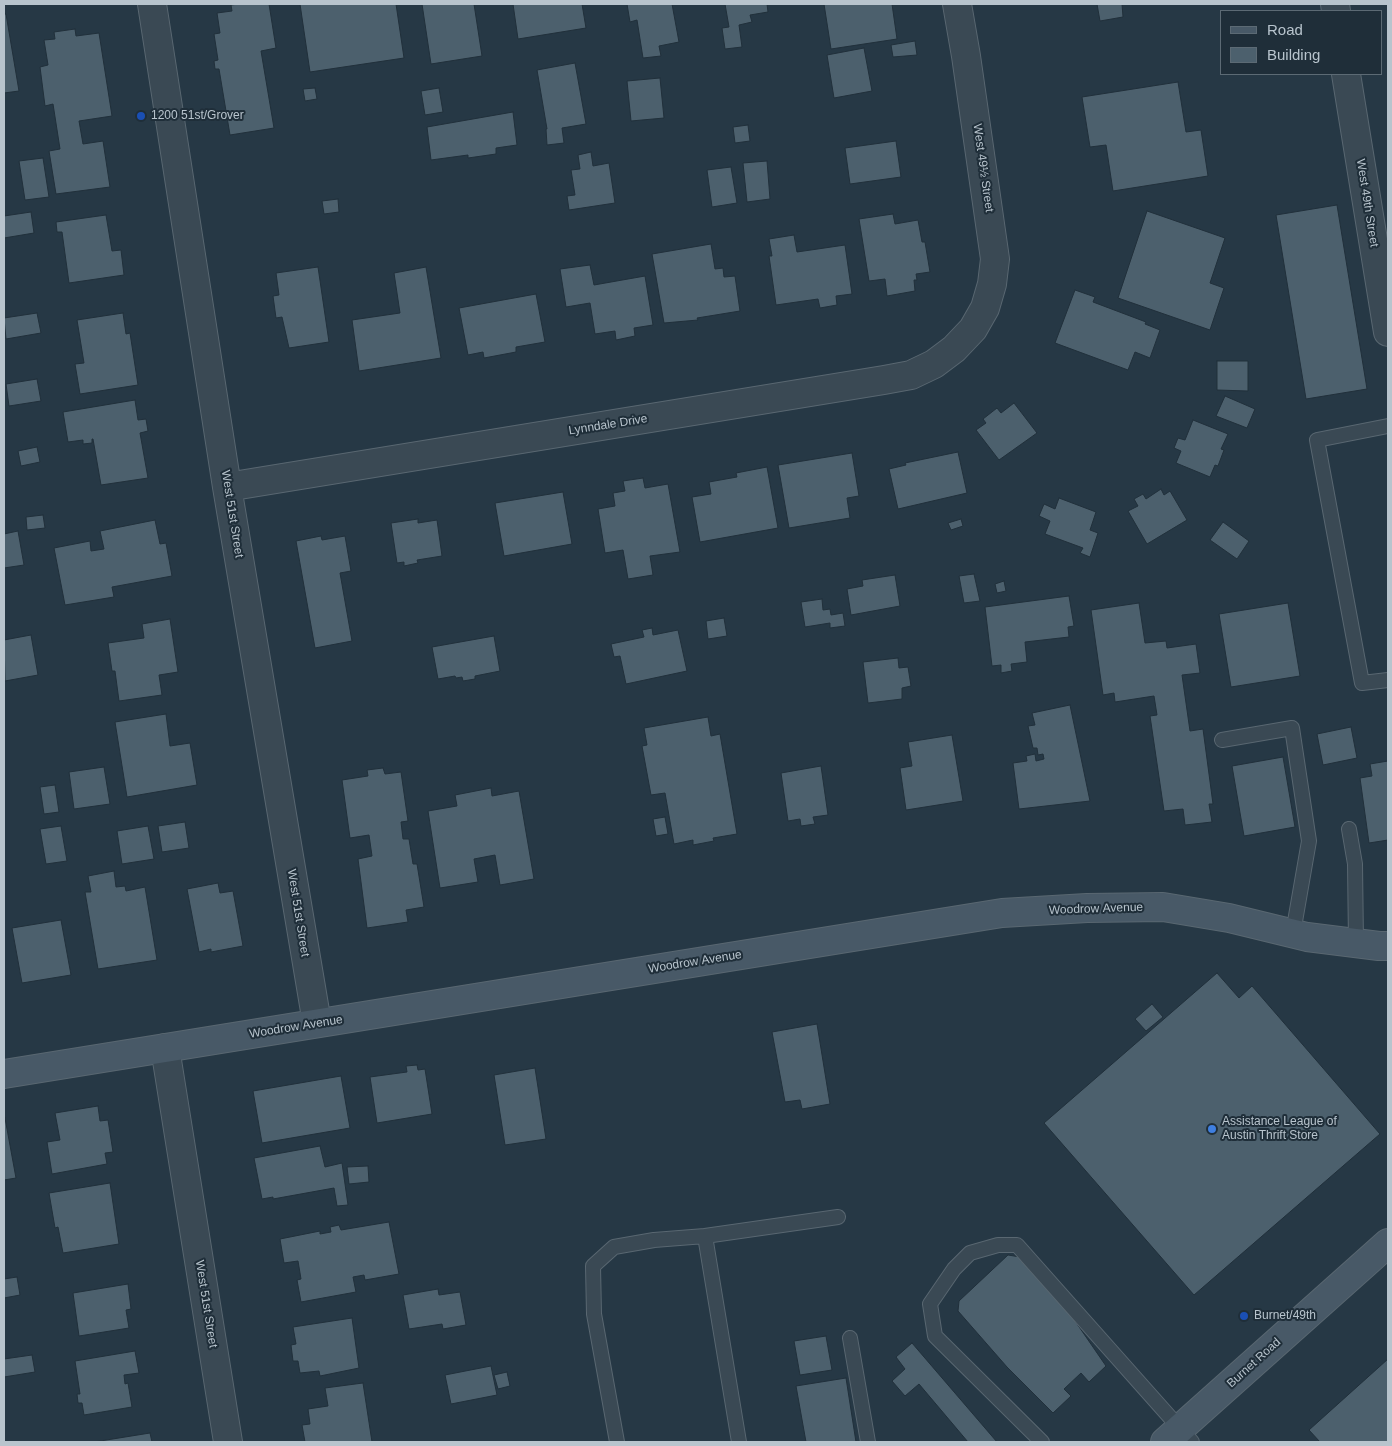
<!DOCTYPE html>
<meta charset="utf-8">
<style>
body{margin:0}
#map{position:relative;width:1392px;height:1446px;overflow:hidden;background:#263845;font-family:Helvetica,sans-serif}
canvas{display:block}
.frame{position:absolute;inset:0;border:5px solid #b8c4cd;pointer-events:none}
.legend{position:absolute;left:1220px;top:10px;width:162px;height:65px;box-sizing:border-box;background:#1f2e39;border:1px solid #5c6a74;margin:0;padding:6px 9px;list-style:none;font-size:15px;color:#b8c4cd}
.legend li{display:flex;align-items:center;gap:10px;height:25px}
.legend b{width:25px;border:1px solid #5c6a74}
</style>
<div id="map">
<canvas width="1392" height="1446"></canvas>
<div class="frame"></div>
<ul class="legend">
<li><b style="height:6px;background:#485967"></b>Road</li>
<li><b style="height:14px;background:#4c606d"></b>Building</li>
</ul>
</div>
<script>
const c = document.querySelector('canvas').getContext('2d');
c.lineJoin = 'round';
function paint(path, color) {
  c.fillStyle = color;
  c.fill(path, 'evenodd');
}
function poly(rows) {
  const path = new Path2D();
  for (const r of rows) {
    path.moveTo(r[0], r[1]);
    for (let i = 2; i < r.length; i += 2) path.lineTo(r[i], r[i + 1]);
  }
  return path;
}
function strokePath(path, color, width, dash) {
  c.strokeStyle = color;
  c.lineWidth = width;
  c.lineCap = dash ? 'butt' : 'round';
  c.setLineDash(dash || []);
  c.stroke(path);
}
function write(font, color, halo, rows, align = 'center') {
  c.font = font + ' Helvetica,sans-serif';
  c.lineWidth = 4;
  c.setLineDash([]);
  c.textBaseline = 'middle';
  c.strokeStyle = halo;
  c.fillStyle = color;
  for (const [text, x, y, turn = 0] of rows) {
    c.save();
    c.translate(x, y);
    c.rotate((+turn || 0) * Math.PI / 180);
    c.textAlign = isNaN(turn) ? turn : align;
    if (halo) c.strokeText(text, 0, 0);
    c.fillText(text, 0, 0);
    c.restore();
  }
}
const building = poly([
 [239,4,269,4,276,48,261,51,274,128,230,135,219,69,215,69,214,61,218,60,214,34,220,33,217,13,232,11,231,5,239,4],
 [300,4,396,4,404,58,310,72,300,4],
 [422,4,474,4,482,56,431,64,422,4],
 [513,4,582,4,586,28,518,39,513,4],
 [627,4,672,4,679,42,659,46,661,56,643,58,637,20,630,22,627,4],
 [725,4,767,4,768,12,750,15,752,22,739,25,742,47,725,49,722,28,729,27,725,4],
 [824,4,892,4,897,39,831,49,824,4],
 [1097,4,1122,4,1123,17,1100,21,1097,4],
 [4,14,6,14,19,91,4,93,4,14],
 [75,29,76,36,99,33,112,116,79,121,83,144,103,141,110,187,56,194,49,151,60,149,53,104,45,106,40,67,48,65,44,40,55,39,54,32,75,29],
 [915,41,917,55,893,57,891,45,915,41],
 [864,48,872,91,834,98,827,55,864,48],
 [575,63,586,124,562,128,564,143,547,145,546,129,547,129,537,70,575,63],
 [660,78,664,118,631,121,627,81,660,78],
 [1178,82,1186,132,1201,130,1208,176,1113,191,1106,145,1090,147,1082,97,1178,82],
 [315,88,317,99,305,101,303,89,315,88],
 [439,88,443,112,425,115,421,91,439,88],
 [513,112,517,145,496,148,496,154,468,158,468,155,431,160,427,127,513,112],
 [748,125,750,141,735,143,733,127,748,125],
 [896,141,901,177,850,184,845,148,896,141],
 [591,152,593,166,609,163,615,203,569,210,567,196,575,195,571,170,580,169,578,155,591,152],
 [43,158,49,197,25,200,19,161,43,158],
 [767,161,770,199,747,202,743,163,767,161],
 [731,167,737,203,712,207,707,170,731,167],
 [338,199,339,212,324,214,322,201,338,199],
 [1337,205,1367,389,1306,399,1276,215,1337,205],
 [1147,211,1225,238,1210,283,1224,288,1210,330,1118,298,1147,211],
 [31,212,34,233,4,238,4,216,31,212],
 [893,214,895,224,918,220,922,242,925,242,930,272,916,274,917,280,914,280,915,291,887,296,885,279,869,281,859,219,893,214],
 [106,215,112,251,121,250,124,275,69,283,62,232,57,232,56,222,106,215],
 [794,235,797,252,845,245,852,294,836,296,837,305,820,308,818,299,776,305,769,256,772,256,769,239,794,235],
 [711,244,715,269,723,268,724,277,735,276,740,311,697,318,698,320,664,323,652,254,711,244],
 [590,265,594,285,645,276,653,325,634,328,635,336,616,340,615,331,595,334,590,303,566,307,560,269,590,265],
 [318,267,329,342,289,348,282,317,276,318,273,296,279,295,276,273,318,267],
 [426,267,441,358,359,371,352,320,400,313,394,273,426,267],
 [1075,290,1095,297,1093,302,1146,322,1145,324,1160,330,1150,358,1135,352,1128,370,1055,343,1075,290],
 [536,294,545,342,516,347,516,352,484,358,483,352,468,355,459,308,536,294],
 [37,313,41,333,6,339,4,318,37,313],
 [123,313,126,334,130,333,138,385,80,394,75,364,84,363,77,320,123,313],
 [1217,361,1248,361,1248,391,1217,390,1217,361],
 [37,379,41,401,9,406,6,384,37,379],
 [1225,396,1255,409,1247,428,1216,416,1225,396],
 [135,400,138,420,146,419,148,431,140,433,148,478,101,485,93,439,92,439,92,443,83,444,83,440,68,442,63,412,135,400],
 [1014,403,1037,433,999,460,976,430,986,423,983,419,997,408,1001,413,1014,403],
 [1193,420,1228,434,1221,449,1224,450,1218,466,1215,465,1210,477,1176,463,1181,451,1174,448,1178,438,1185,440,1193,420],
 [37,447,40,462,21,466,18,451,37,447],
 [958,452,967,493,898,509,889,469,906,465,905,463,958,452],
 [852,453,859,496,847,498,850,518,789,528,778,465,852,453],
 [767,467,778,528,700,542,692,497,711,494,709,482,737,477,736,473,767,467],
 [643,478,645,488,668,484,680,552,650,556,653,575,628,579,623,550,605,553,598,509,615,506,613,493,625,491,623,481,643,478],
 [1161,489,1164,495,1170,491,1187,520,1147,544,1128,511,1138,506,1134,499,1143,494,1146,499,1161,489],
 [563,492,572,544,504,556,495,503,563,492],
 [1059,498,1096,512,1090,530,1098,533,1090,557,1080,553,1083,548,1045,534,1050,521,1039,516,1044,504,1055,509,1059,498],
 [43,515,45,528,27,530,26,517,43,515],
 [418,519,418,523,437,520,442,556,417,560,418,563,404,566,404,562,397,563,391,523,418,519],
 [961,519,963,526,951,530,948,523,961,519],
 [155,520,160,544,166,543,172,576,112,587,114,597,65,605,54,548,90,541,91,551,104,549,100,531,155,520],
 [1223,522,1249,541,1237,559,1210,540,1223,522],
 [18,531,24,565,4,568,4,534,18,531],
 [321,536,322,540,345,536,351,571,340,573,352,641,315,648,296,541,321,536],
 [974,574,980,601,964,603,959,576,974,574],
 [895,575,900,606,851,615,847,589,863,586,862,580,895,575],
 [1004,581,1006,591,997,593,995,584,1004,581],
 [1069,596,1074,626,1068,627,1069,637,1025,642,1027,662,1011,664,1012,671,1001,673,1001,665,992,666,985,607,1069,596],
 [822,599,823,610,830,609,831,615,843,613,845,626,830,628,830,623,805,627,801,602,822,599],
 [1139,603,1145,643,1166,641,1167,648,1196,644,1200,673,1182,675,1190,731,1203,729,1213,804,1209,804,1212,822,1185,825,1183,809,1164,811,1150,716,1157,715,1154,696,1115,702,1114,693,1103,695,1091,610,1139,603],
 [1288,603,1300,676,1231,687,1219,614,1288,603],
 [724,618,727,636,708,639,706,621,724,618],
 [170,619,178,672,159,675,162,695,119,701,115,671,112,671,108,643,144,638,142,624,170,619],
 [652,628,653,635,678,630,687,671,626,684,620,656,614,657,611,644,644,637,642,630,652,628],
 [31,635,38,675,5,681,4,640,31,635],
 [494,636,500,671,475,676,475,679,463,681,462,677,456,678,455,676,438,679,432,647,494,636],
 [898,658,899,668,908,667,911,686,902,688,902,699,868,703,863,662,898,658],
 [1070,705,1090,801,1019,809,1013,763,1027,761,1026,756,1035,754,1036,761,1044,759,1043,754,1038,755,1037,748,1033,748,1028,726,1035,725,1032,713,1070,705],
 [166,714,170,746,190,743,197,785,127,797,115,722,166,714],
 [708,717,711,736,720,734,737,834,713,838,714,841,693,845,693,840,674,844,665,793,651,795,642,746,647,745,644,728,708,717],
 [1351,727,1357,758,1323,765,1317,734,1351,727],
 [952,735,963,801,906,810,900,768,912,766,908,742,952,735],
 [1283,757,1295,827,1244,836,1232,766,1283,757],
 [1388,761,1388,840,1369,843,1360,778,1372,776,1370,764,1388,761],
 [821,766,828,815,813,817,815,824,801,826,800,819,788,821,781,773,821,766],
 [104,767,110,804,74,809,69,772,104,767],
 [383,768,385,774,401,772,408,821,401,822,403,839,409,839,413,864,417,864,424,907,406,910,408,922,367,928,358,859,372,856,369,835,350,838,342,780,368,776,367,770,383,768],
 [55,785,59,812,44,814,40,787,55,785],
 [491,788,492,796,519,791,534,879,500,885,495,855,474,859,478,882,440,888,428,811,457,806,455,795,491,788],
 [665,817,668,834,656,836,653,819,665,817],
 [185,822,189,848,162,852,158,826,185,822],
 [61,826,67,861,46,864,40,829,61,826],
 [148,826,154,859,122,864,117,831,148,826],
 [114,871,116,887,125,886,126,891,145,887,157,960,98,969,85,892,91,892,88,876,114,871],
 [218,883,220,893,233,891,243,946,211,952,211,949,199,952,187,889,218,883],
 [61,920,71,975,22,983,12,928,61,920],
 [1217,973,1239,998,1252,986,1380,1134,1194,1295,1044,1123,1217,973],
 [1152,1004,1163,1017,1146,1031,1135,1019,1152,1004],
 [817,1024,830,1104,802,1109,800,1100,785,1102,772,1032,817,1024],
 [417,1065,418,1070,425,1069,432,1114,377,1123,370,1077,407,1072,406,1066,417,1065],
 [535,1068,546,1139,505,1145,494,1075,535,1068],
 [341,1076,350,1128,262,1143,253,1091,341,1076],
 [98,1106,100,1121,108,1120,113,1152,105,1153,107,1164,52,1174,47,1142,60,1140,55,1113,98,1106],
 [5,1118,16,1178,4,1180,4,1119,5,1118],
 [320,1146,325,1167,342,1163,348,1205,337,1206,334,1188,273,1199,273,1197,262,1199,254,1158,320,1146],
 [368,1166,369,1182,349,1184,347,1167,368,1166],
 [110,1183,119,1244,63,1253,58,1227,55,1228,49,1193,110,1183],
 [389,1222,399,1274,365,1280,364,1275,353,1277,356,1292,301,1302,297,1280,301,1279,298,1261,284,1263,280,1239,320,1231,320,1234,331,1232,330,1227,339,1225,341,1230,389,1222],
 [1008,1255,1020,1257,1073,1318,1106,1366,1089,1382,1081,1373,1064,1389,1071,1396,1053,1413,1007,1367,958,1311,959,1301,1008,1255],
 [17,1277,20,1295,4,1298,4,1279,17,1277],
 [128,1284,131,1309,126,1310,129,1328,79,1336,73,1293,128,1284],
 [438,1289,439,1295,460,1292,466,1325,443,1329,442,1324,409,1329,403,1295,438,1289],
 [352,1318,359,1368,320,1376,319,1371,300,1373,298,1361,293,1361,291,1345,296,1344,293,1327,352,1318],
 [826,1336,832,1370,800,1375,794,1341,826,1336],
 [912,1343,997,1442,968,1442,919,1384,905,1396,892,1381,905,1369,896,1357,912,1343],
 [135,1351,139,1373,124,1375,125,1384,128,1383,132,1407,84,1415,82,1403,78,1403,77,1394,80,1394,75,1361,135,1351],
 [32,1355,35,1372,4,1377,4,1359,32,1355],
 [1388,1359,1388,1442,1320,1442,1309,1430,1388,1359],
 [491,1366,497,1395,451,1404,445,1375,491,1366],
 [507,1372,510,1386,498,1389,494,1375,507,1372],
 [846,1378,856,1442,806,1442,796,1386,846,1378],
 [363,1383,372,1442,305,1442,302,1425,310,1424,308,1409,328,1406,325,1388,363,1383],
 [150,1433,152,1442,94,1442,150,1433]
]);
paint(building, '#4c606d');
strokePath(building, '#21303b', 1);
const lane = poly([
 [1388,426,1317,440,1362,683,1388,680],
 [1222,740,1292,728,1309,841,1293,933],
 [1349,829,1355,864,1356,943],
 [705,1236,838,1217],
 [850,1338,868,1442],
 [617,1442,594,1314,593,1266,614,1247,654,1240,705,1236,739,1442],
 [1042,1442,935,1336,930,1304,954,1269,970,1253,998,1245,1017,1245,1192,1442]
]);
const street = poly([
 [152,4,227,487,317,1023],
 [1335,4,1336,11],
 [1346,74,1388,332],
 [227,487,884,380,911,375,934,364,954,349,973,329,985,308,992,284,995,259,966,56,957,4],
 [165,1048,228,1442]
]);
const secondary = poly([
 [4,1074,1002,913,1087,908,1163,907,1229,918,1307,937,1379,946,1388,946],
 [1165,1442,1388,1243]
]);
strokePath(lane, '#596771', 16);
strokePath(street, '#596771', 30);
strokePath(secondary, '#596771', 30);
strokePath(lane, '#3a4954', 14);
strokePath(street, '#3a4954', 28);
strokePath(secondary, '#485967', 28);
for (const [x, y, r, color] of [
 [141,116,5,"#1a4fb4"],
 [1212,1129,5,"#3f7fe0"],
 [1244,1316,5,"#1a4fb4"]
]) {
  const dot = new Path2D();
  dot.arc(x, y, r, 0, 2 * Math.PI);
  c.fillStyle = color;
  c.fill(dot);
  strokePath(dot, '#1f2e39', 2);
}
write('12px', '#b8c4cd', '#1f2e39', [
 ["1200 51st/Grover",151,116],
 ["Assistance League of",1222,1122],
 ["Austin Thrift Store",1222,1136],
 ["Burnet/49th",1254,1316]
], 'left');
write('12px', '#b8c4cd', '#1f2e39', [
 ["West 49½ Street",983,168,82],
 ["West 49th Street",1367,203,81],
 ["Lynndale Drive",608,425,-9],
 ["West 51st Street",232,514,81],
 ["Woodrow Avenue",1096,909,-2],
 ["West 51st Street",298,913,81],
 ["Woodrow Avenue",695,962,-9],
 ["Woodrow Avenue",296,1027,-9],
 ["West 51st Street",206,1304,81],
 ["Burnet Road",1254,1363,-42]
]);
</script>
